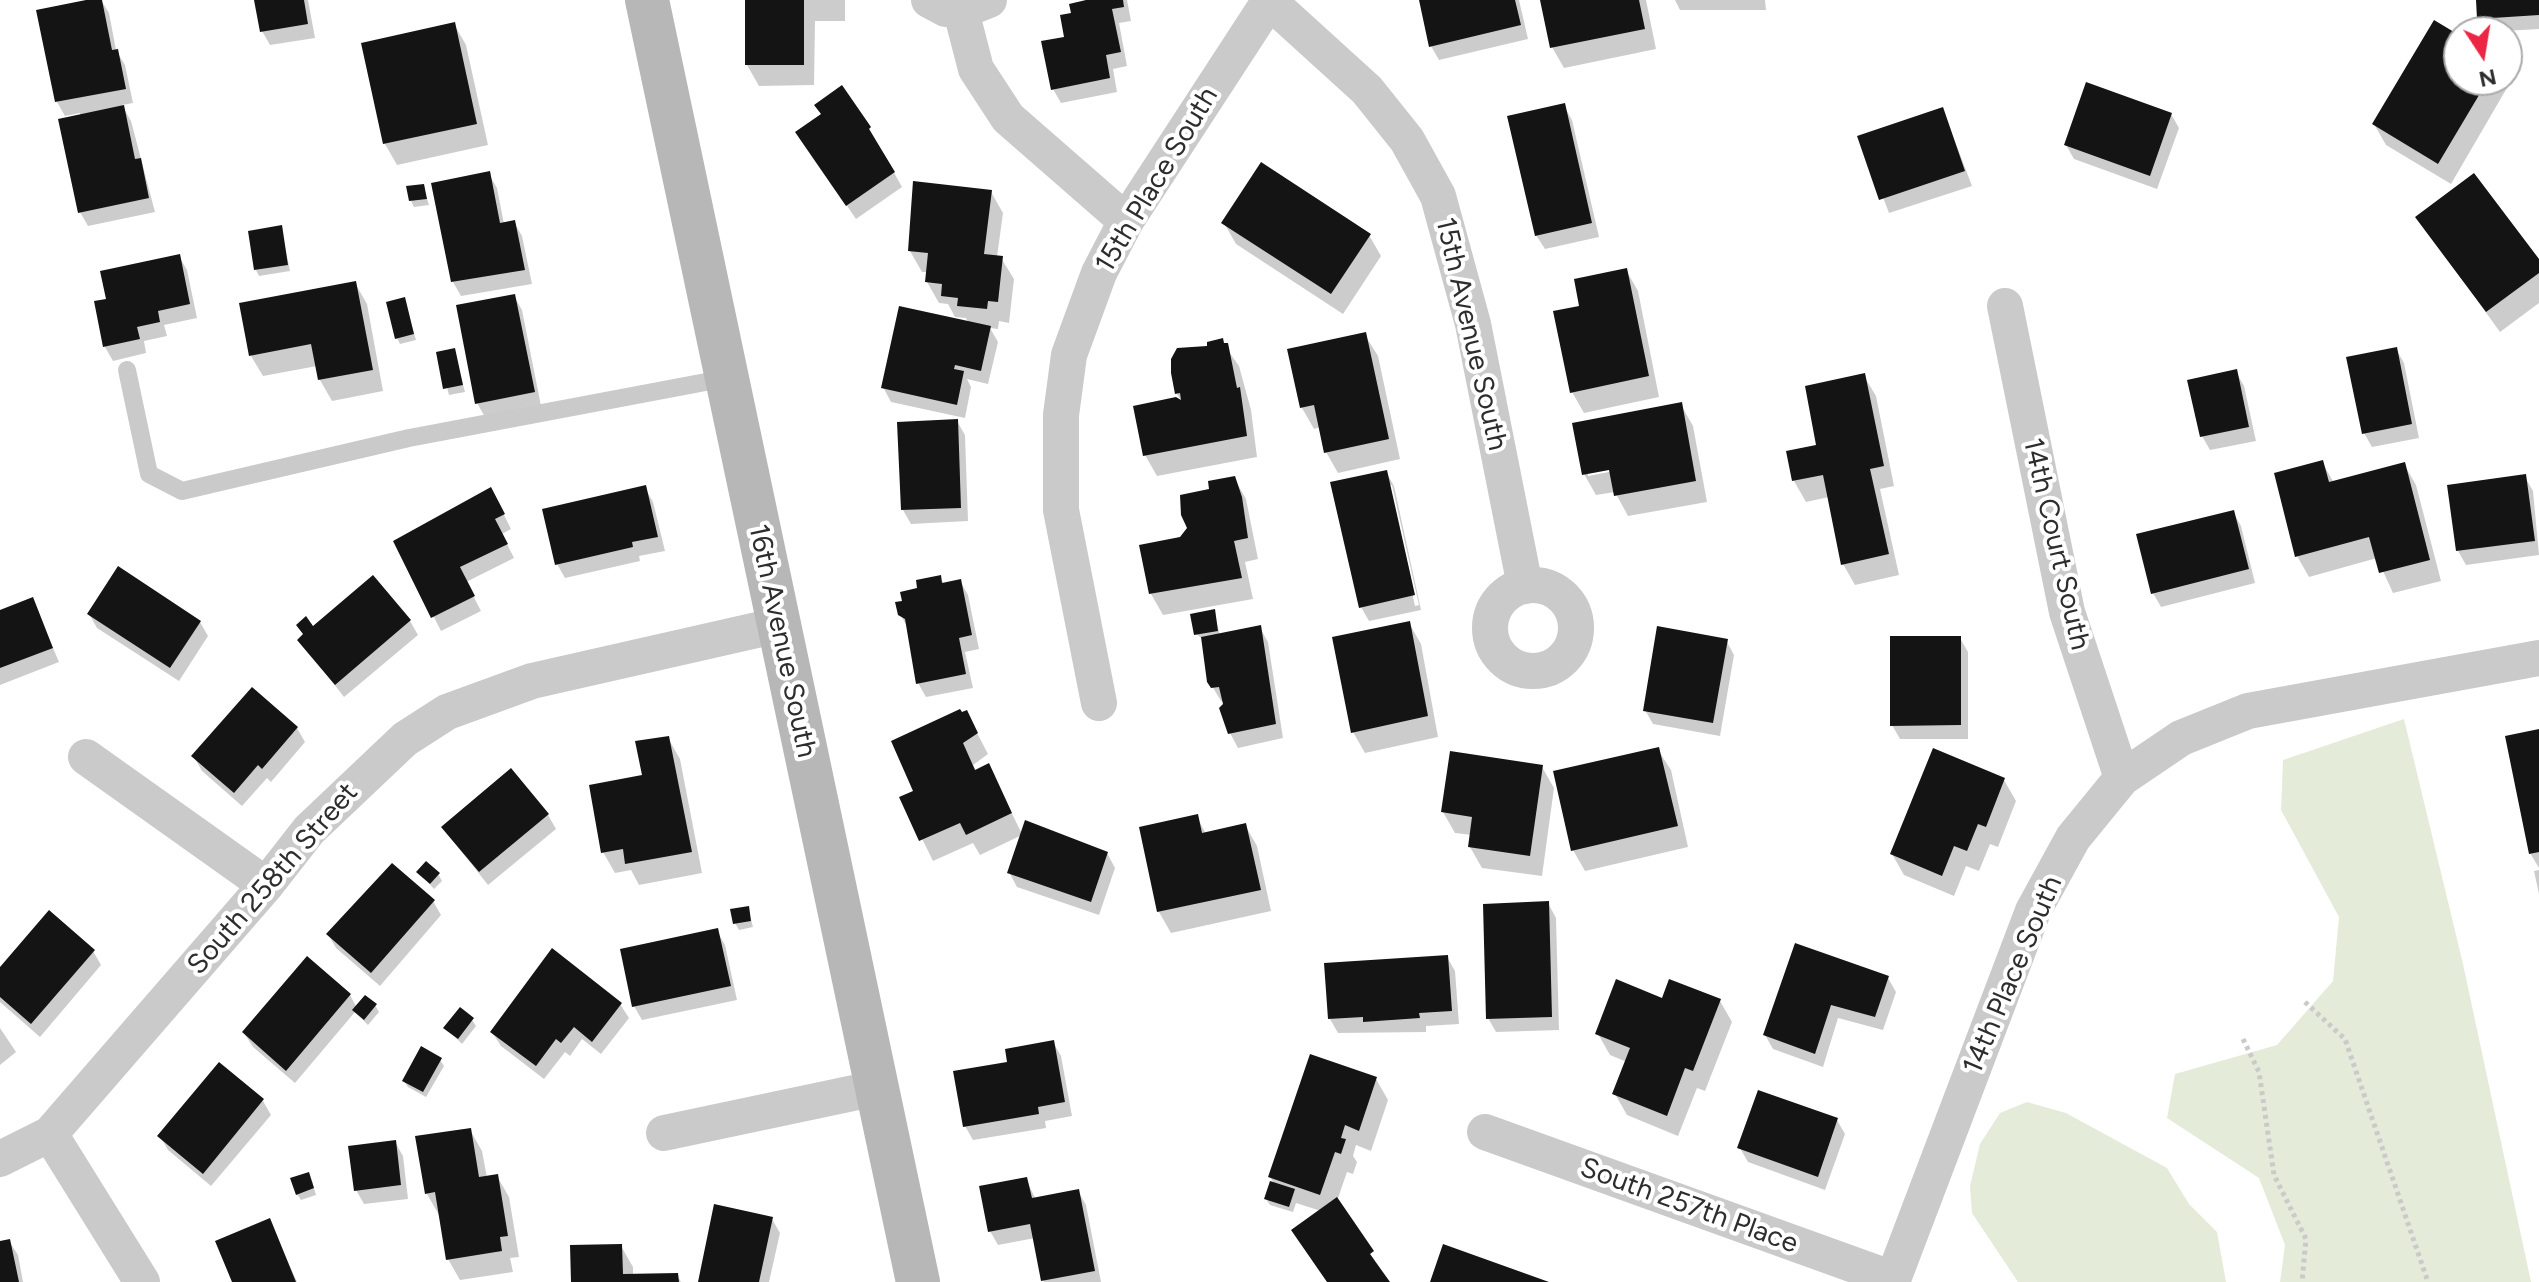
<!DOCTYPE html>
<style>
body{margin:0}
#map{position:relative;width:2539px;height:1282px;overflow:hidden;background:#fff;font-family:Figtree,sans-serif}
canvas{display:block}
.north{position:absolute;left:2443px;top:16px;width:80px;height:80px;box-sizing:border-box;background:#fff;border:2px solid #ababab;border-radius:50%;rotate:168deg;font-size:22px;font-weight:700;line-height:32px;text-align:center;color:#2d2d2d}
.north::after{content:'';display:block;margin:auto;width:28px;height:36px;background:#ec2645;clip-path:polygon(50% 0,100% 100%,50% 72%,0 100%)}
</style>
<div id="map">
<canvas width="2539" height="1282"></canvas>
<div class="north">N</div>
</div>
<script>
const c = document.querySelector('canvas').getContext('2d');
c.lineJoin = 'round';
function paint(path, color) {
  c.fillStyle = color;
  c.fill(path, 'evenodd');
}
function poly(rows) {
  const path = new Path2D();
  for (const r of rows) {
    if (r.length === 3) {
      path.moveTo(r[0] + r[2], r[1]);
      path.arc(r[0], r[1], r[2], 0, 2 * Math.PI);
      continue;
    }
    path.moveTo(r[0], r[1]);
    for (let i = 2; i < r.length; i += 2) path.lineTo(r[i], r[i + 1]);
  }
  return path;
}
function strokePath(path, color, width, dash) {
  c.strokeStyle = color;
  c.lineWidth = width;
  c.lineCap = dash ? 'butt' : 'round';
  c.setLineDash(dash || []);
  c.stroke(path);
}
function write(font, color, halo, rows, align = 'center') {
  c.font = font + ' Figtree,sans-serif';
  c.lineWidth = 8;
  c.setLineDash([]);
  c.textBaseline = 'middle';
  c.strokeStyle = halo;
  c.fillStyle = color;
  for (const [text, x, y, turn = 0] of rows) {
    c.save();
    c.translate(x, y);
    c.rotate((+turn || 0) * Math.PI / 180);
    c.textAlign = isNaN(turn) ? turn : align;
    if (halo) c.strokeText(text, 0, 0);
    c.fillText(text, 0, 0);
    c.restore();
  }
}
paint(poly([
 [2404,719,2463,964,2531,1282,2280,1282,2285,1245,2259,1178,2167,1118,2175,1074,2277,1045,2333,981,2339,917,2281,810,2283,760],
 [2027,1102,2066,1113,2167,1168,2189,1204,2217,1232,2226,1282,2018,1282,1972,1213,1970,1186,1980,1144,2000,1113]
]), '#e5ebd9');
paint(poly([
 [96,0,101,0,109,13,116,50,125,65,133,103,122,105,131,121,155,212,88,226,80,212,80,113,65,116,57,102],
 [256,0,308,0,315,38,270,45,262,31],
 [747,0,845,0,845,21,815,21,814,85,759,86,747,65],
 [1088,0,1127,0,1131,21,1119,23,1127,66,1113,69,1117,92,1061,103,1053,89,1074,14],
 [1421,0,1519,0,1528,39,1439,60,1431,46],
 [1542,0,1646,0,1656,49,1564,68,1552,47],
 [1675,0,1765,0,1766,10,1680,10],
 [2478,0,2539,0,2539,29,2486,32,2479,19],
 [454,24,466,45,488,145,397,165,385,144,363,44],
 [2459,37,2459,80,2507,80,2507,74,2511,81,2451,184,2386,145,2374,124],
 [1564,106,1572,120,1599,237,1545,249,1536,235],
 [1943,110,1972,186,1889,213,1860,137],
 [2171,114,2179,128,2157,189,2074,159,2066,145],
 [869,128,902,187,856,219,806,146],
 [489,174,497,188,504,224,514,222,522,236,532,284,461,296,453,282],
 [423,186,429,205,414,207,411,201],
 [991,192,1003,213,997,257,1001,258,1014,279,1009,323,999,321,998,329,990,328,998,342,988,384,967,379,971,387,965,418,891,402,883,387,969,324,966,318,955,317,948,304,939,303,927,282,928,272,922,272,910,251],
 [2418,218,2539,262,2539,303,2500,332],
 [1224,223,1369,235,1381,256,1343,314,1236,244],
 [281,228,290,271,259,276,256,270],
 [179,256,187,270,197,318,164,325,167,336,144,341,146,353,113,361,105,347,108,300],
 [1626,270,1638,291,1659,397,1584,413,1572,392,1582,308],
 [355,283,367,304,383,391,332,401,320,380,317,366,263,376,251,356],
 [514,296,522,310,541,406,485,417,477,403],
 [404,299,416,340,400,344,397,338],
 [1365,335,1378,356,1400,459,1338,473,1326,452,1321,427,1314,429,1302,408,1290,351],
 [1224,345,1239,366,1251,410,1257,457,1157,476,1145,455,1182,402,1177,394],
 [2396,349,2404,363,2419,438,2372,447,2364,433],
 [454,350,465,392,449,395,438,353],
 [2236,372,2244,386,2256,441,2210,450,2202,436],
 [1864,376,1876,396,1894,486,1880,489,1899,575,1855,585,1843,564,1829,497,1806,502,1794,481,1788,453,1819,447],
 [1681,405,1693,426,1707,502,1628,516,1615,492,1596,495,1584,474],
 [1619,466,1619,470,1588,476,1588,472],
 [957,421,965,435,968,521,911,524,903,510],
 [2322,462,2334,483,2404,464,2416,485,2441,581,2393,593,2377,558,2309,577,2297,556],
 [1386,472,1394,486,1421,610,1369,621,1361,607],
 [1388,485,1392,485,1419,605,1415,606],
 [2525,477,2533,491,2539,555,2466,565,2458,551],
 [1234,478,1246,499,1258,559,1245,562,1253,599,1163,615,1151,594,1212,490],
 [645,488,653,502,665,551,639,556,640,561,565,578,557,564],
 [498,503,511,529,502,534,514,558,466,582,481,611,441,631,396,542],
 [2233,512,2241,526,2255,583,2161,607,2153,593],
 [940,577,944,584,960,581,968,595,979,649,965,652,973,688,926,697,918,683,908,628,900,614,904,602],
 [32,599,59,662,0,685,0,612],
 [1214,611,1220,636,1260,628,1268,642,1283,738,1238,748,1230,733,1224,701,1221,701,1209,681,1204,640,1196,634],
 [89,614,200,622,208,636,179,681,97,628],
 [410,621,418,635,344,697,300,640,313,629],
 [1409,623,1421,644,1438,737,1365,753,1353,732],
 [1960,638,1968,652,1968,739,1900,739,1892,725],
 [1726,640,1734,655,1720,736,1653,724,1645,710],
 [966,712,988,754,973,765,976,771,988,765,1022,834,1107,853,1115,868,1099,915,1017,887,1009,872,1022,835,980,855,973,843,933,861,902,798,916,792,961,715],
 [297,728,305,742,271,782,267,778,242,806,202,771,194,757],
 [2539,731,2539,868,2530,853],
 [668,738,680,759,702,873,639,885,631,870,615,873,603,852],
 [1658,750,1671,770,1688,847,1585,871,1573,850],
 [1542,767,1554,788,1542,876,1482,868,1470,847,1472,835,1455,833,1443,812],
 [2004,780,2016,801,1998,847,1990,844,1979,871,1966,866,1954,896,1904,875,1892,854],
 [548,815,556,829,488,885,443,828],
 [1197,817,1206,834,1245,825,1257,846,1271,911,1171,933,1159,912,1141,829],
 [2539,870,2539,894,2534,871],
 [419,872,438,874,442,881,434,889],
 [433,901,441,915,380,986,336,948,328,934],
 [1548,903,1556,918,1559,1030,1496,1032,1488,1018],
 [748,908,753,927,739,930,735,923],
 [717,931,725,945,737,1000,642,1020,634,1006],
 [93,951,101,965,40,1037,0,1002,0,970],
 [1447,957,1455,971,1459,1024,1426,1026,1426,1032,1338,1033,1330,1019],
 [1888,978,1896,992,1883,1030,1838,1018,1823,1067,1773,1049,1765,1035],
 [350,995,357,1008,375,1005,379,1012,368,1025,355,1012,295,1083,253,1047,244,1033],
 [1663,1000,1720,1001,1732,1022,1705,1091,1697,1088,1678,1136,1627,1115,1615,1094,1627,1062,1610,1055,1598,1034],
 [620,1004,629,1018,601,1054,582,1039,570,1056,565,1052,544,1079,501,1046,492,1032],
 [472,1020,476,1026,462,1044,446,1028],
 [0,1028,16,1052,0,1065],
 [1053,1042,1061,1056,1072,1116,1045,1121,1046,1128,973,1140,965,1126,1010,1063],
 [440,1060,444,1066,426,1097,408,1087,404,1081],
 [219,1065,263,1101,271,1115,211,1186,168,1150,160,1136],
 [1376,1079,1388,1100,1371,1151,1356,1145,1353,1156,1357,1162,1353,1174,1347,1172,1337,1201,1388,1282,1328,1282,1321,1211,1296,1203,1293,1212,1270,1205,1266,1199,1275,1185,1270,1177],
 [1837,1120,1845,1134,1825,1190,1748,1162,1740,1148],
 [470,1130,482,1151,487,1178,497,1176,509,1197,519,1257,510,1258,513,1272,460,1280,448,1259,439,1215,427,1194,418,1138],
 [395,1142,403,1156,408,1199,364,1204,356,1190],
 [1026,1179,1036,1200,1078,1191,1086,1205,1101,1282,1044,1282,1035,1238,998,1245,990,1231],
 [312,1181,316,1195,301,1200,297,1194],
 [772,1219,780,1233,769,1282,700,1282],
 [269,1220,297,1282,234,1282],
 [9,1241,18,1255,23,1282,0,1282,0,1243],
 [621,1246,633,1267,633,1276,677,1275,681,1282,573,1282]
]), '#0003');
paint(poly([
 [86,0,102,0,112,50,118,49,126,89,55,102,36,10],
 [254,0,304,0,308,24,260,32],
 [745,0,804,0,804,65,745,65],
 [1086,0,1123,0,1124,7,1112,9,1121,52,1106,55,1110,78,1051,90,1041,41,1064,37,1060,15,1071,13,1069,4],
 [1419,0,1515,0,1521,25,1429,47],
 [1540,0,1639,0,1645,29,1550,48],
 [2476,0,2539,0,2539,15,2477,19],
 [2434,20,2459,35,2459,80,2488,80,2438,164,2372,124],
 [455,22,477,124,383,144,361,43],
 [2086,82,2172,113,2150,176,2064,145],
 [842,85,871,127,869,129,895,172,846,206,795,132,821,114,814,105],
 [1565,103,1592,223,1535,236,1507,116],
 [124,105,135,159,141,158,149,198,78,213,58,119],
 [1943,107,1965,171,1879,200,1857,136],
 [1261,162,1371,234,1331,294,1221,223],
 [490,171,500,223,515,220,525,270,451,282,431,183],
 [2474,173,2539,259,2539,273,2486,312,2415,217],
 [913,181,992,190,984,254,1003,256,998,302,988,301,987,309,957,306,958,298,941,296,942,284,925,282,928,253,908,251],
 [424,184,427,199,409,201,406,186],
 [282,225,288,265,254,270,248,231],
 [180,254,190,304,158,311,160,322,137,327,140,339,103,347,94,301,106,299,100,271],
 [1627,268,1649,376,1570,393,1553,311,1579,306,1574,279],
 [356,281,373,370,318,380,311,344,249,356,239,303],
 [515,294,535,392,475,404,456,305],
 [405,297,414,334,395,339,386,302],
 [899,306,991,326,981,371,955,365,954,369,964,371,957,405,881,388],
 [1366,332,1389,439,1324,453,1314,405,1300,408,1287,349],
 [1223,338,1224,343,1228,343,1237,388,1240,387,1247,436,1143,456,1133,406,1176,397,1181,400,1180,393,1175,394,1171,373,1171,359,1177,348,1207,346,1207,342],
 [2397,347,2412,424,2362,434,2346,357],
 [455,348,463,385,443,389,436,352],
 [2237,369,2249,427,2200,437,2187,380],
 [1865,373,1884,466,1870,469,1889,554,1841,565,1823,475,1792,481,1786,451,1816,445,1805,386],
 [1682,402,1696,481,1614,496,1609,470,1582,475,1572,423],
 [958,419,961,508,901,510,897,422],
 [2323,460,2329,482,2405,462,2430,560,2379,573,2369,537,2295,557,2274,473],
 [1387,470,1415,595,1359,608,1330,482],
 [2526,474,2535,541,2456,551,2447,485],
 [1235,476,1242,497,1248,538,1234,541,1242,578,1149,594,1139,545,1180,537,1187,528,1181,515,1180,495,1209,489,1208,481],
 [646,485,658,537,632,542,633,547,555,565,542,509],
 [491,487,505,514,495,519,508,544,460,567,475,596,431,618,393,541],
 [2234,510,2249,569,2151,594,2136,534],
 [118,566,201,621,170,668,87,614],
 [373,575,411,620,335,685,297,640,303,634,296,625,306,616,313,626],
 [941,575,942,583,961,579,972,635,959,638,966,674,916,684,905,619,898,615,895,602,902,601,900,592,917,588,916,580],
 [33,597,53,648,0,668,0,610],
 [1215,609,1218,631,1194,635,1190,614],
 [1410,621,1428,716,1351,733,1332,637],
 [1261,625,1276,724,1228,734,1219,708,1223,704,1219,687,1211,688,1207,682,1201,637],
 [1657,626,1728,639,1713,723,1643,711],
 [1890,636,1961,636,1961,725,1890,726],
 [252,687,298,727,262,769,258,765,234,793,191,756],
 [960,709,962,712,967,710,978,733,963,743,975,770,989,763,1012,813,966,835,960,823,919,841,899,797,913,791,891,741],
 [2539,729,2539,852,2529,854,2505,736],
 [669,736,692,852,625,864,623,849,601,853,589,785,642,775,635,741],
 [1659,747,1678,826,1571,851,1553,771],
 [1933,748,2005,778,1986,827,1978,824,1967,851,1954,846,1942,876,1890,854],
 [1450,751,1543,765,1530,856,1468,847,1472,817,1441,812],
 [511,768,549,814,479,872,441,827],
 [1198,814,1202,833,1246,823,1261,890,1157,912,1139,827],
 [1025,820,1108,852,1091,902,1007,873],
 [426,861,440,873,430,884,416,872],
 [392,863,435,900,371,973,326,934],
 [1549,901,1552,1017,1486,1019,1483,904],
 [749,906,751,921,733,924,730,909],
 [49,910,95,950,31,1024,0,997,0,967],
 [718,928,731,986,632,1007,620,949],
 [1795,943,1889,976,1875,1017,1831,1005,1815,1054,1763,1035],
 [552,948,622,1003,592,1042,574,1027,561,1043,556,1039,536,1066,490,1032],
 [1448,955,1452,1011,1419,1013,1420,1018,1363,1022,1363,1017,1328,1019,1324,963],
 [307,956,351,994,286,1071,242,1032],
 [1616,979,1662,998,1669,979,1721,999,1693,1071,1685,1068,1667,1116,1612,1094,1630,1048,1595,1034],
 [365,995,377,1004,364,1020,352,1010],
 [460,1007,474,1018,458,1039,443,1028],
 [1054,1040,1065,1102,1038,1107,1039,1114,963,1127,953,1071,1007,1062,1005,1049],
 [421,1046,442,1058,423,1092,402,1081],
 [1310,1054,1377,1077,1359,1131,1345,1125,1341,1138,1346,1139,1341,1154,1335,1152,1320,1195,1268,1177],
 [219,1062,264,1099,203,1174,157,1136],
 [1758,1090,1838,1118,1818,1177,1737,1148],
 [471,1128,479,1177,498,1174,508,1236,500,1237,502,1251,446,1260,435,1192,425,1194,415,1136],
 [396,1140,401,1185,354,1191,348,1146],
 [309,1172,314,1188,296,1195,290,1178],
 [1027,1177,1032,1198,1079,1189,1095,1271,1041,1281,1030,1224,988,1232,979,1186],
 [1270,1181,1295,1189,1289,1207,1264,1199],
 [1337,1197,1374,1251,1370,1254,1390,1282,1327,1282,1291,1230],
 [714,1204,773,1217,759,1282,698,1282],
 [270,1218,296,1282,232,1282,215,1241],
 [10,1239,19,1282,0,1282,0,1241],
 [622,1244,623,1274,678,1273,679,1282,571,1282,570,1245],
 [1443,1244,1549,1282,1430,1282]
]), '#141414');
strokePath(poly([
 [2305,1002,2345,1039,2428,1282],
 [2243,1039,2259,1072,2274,1175,2306,1239,2302,1282]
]), '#cacaca', 5, [4, 4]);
strokePath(poly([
 [127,370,149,474,182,491,409,438,727,378]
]), '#cacaca', 18);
strokePath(poly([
 [929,0,946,9,961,11,989,0],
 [1269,1,1367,90,1407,140,1438,196,1473,324,1525,586],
 [961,11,976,69,1008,118,1126,221],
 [2005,306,2067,612,2122,778],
 [1533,628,43],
 [1099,703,1061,510,1061,415,1069,355,1099,273,1126,221,1270,0],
 [86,757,266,885],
 [1485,1132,1893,1279],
 [664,1133,877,1088],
 [50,1134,142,1282],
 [0,1159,50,1134,266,885,309,830,405,739,447,712,532,681,779,625],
 [1892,1282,2033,911,2073,838,2122,778,2181,738,2248,711,2539,658]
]), '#cacaca', 36);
strokePath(poly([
 [647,0,918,1282]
]), '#b7b7b7', 44);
write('28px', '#2d2d2d', '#fff', [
 ["15th Place South",1157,180,-59],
 ["15th Avenue South",1471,334,77],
 ["14th Court South",2056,544,77],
 ["16th Avenue South",782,641,78],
 ["South 258th Street",273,879,-49],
 ["14th Place South",2013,975,-67],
 ["South 257th Place",1689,1206,20]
]);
</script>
